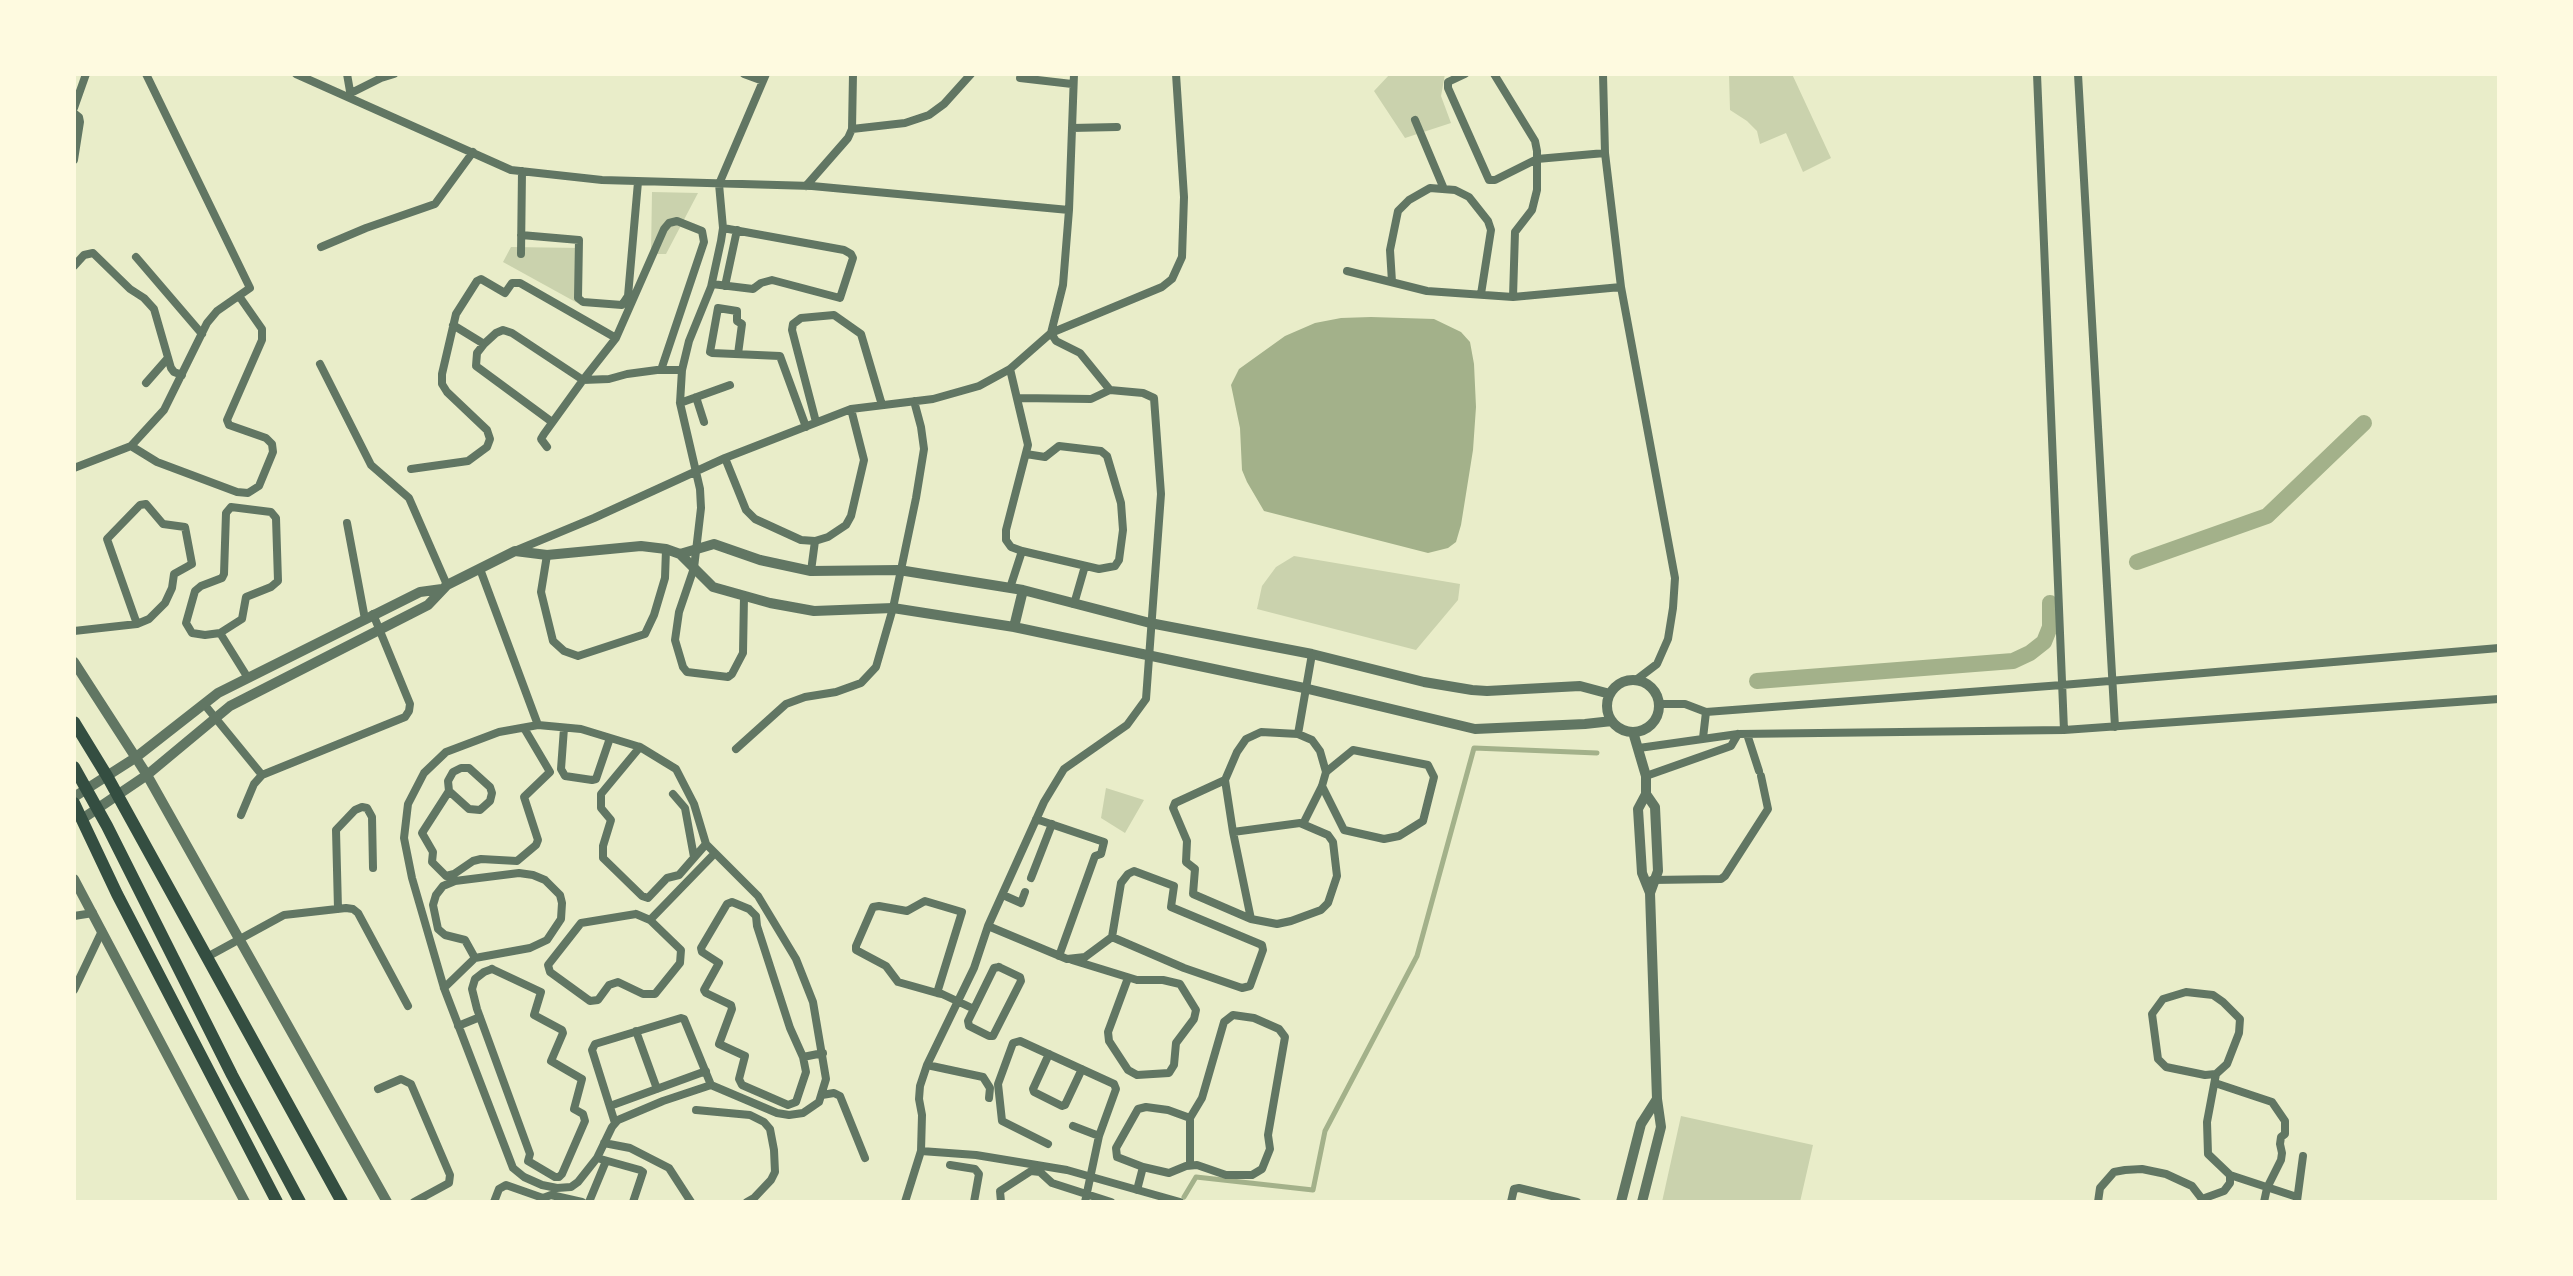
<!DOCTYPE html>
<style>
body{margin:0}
#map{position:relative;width:2573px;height:1276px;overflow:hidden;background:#e9edc9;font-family:Bitter,serif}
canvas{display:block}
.frame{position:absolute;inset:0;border:76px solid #fefae0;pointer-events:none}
</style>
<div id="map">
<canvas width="2573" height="1276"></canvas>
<div class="frame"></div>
</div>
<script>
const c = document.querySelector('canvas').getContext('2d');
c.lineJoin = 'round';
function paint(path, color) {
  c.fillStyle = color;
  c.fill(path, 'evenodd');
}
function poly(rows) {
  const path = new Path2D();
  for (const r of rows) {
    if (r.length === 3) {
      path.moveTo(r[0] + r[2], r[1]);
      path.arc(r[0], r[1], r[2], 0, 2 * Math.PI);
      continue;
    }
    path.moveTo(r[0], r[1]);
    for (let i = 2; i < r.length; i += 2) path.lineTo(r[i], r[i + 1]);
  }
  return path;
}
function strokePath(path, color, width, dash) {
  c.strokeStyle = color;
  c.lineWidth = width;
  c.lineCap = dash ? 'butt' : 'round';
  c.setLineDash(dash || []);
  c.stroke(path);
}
paint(poly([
 [1390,74,1445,74,1441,96,1451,123,1405,138,1374,91],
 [1729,74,1792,74,1831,158,1803,172,1786,133,1760,144,1757,131,1747,121,1730,110],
 [652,192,698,193,666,254,651,254],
 [511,247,582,248,581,305,503,262],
 [1294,556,1460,584,1458,600,1416,650,1257,609,1262,586,1276,567],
 [1106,788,1144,800,1125,833,1101,818],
 [1681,1116,1813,1145,1800,1202,1662,1202]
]), '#cad2ad');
paint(poly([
 [1371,317,1434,319,1461,332,1470,342,1474,364,1476,407,1473,450,1461,525,1456,542,1448,548,1428,553,1264,511,1247,482,1242,470,1240,428,1231,385,1239,369,1285,336,1315,323,1341,318]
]), '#a3b18a');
strokePath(poly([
 [1184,1197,1196,1177,1313,1190,1325,1131,1417,956,1474,748,1597,753]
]), '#a3b18a', 5);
strokePath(poly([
 [2137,562,2267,516,2364,423],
 [1757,681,2013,661,2030,653,2044,642,2050,627,2050,603]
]), '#a3b18a', 16);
strokePath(poly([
 [296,74,511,170,602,180,812,186,1069,210],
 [347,74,351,97],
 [744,74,763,81],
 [1465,74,1448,82,1448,88,1489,180,1495,180,1537,159,1605,153],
 [1494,74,1535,141,1537,151,1537,190,1532,210,1515,232,1513,297],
 [1603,74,1605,153,1621,287,1675,578,1673,608,1668,639,1657,664,1636,680],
 [2037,74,2064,730],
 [2078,74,2115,727],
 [1020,78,1072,84],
 [351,93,381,78,394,74],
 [74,108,86,74],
 [74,113,79,117,80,122,74,160],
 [1415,120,1444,189],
 [1072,128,1117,127],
 [852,129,905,123,929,115,944,104,971,74],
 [806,186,848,138,852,129,853,74],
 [521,235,579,240,578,298,583,302,622,305,628,296,638,182],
 [321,247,366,228,435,204,473,152],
 [521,254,522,171],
 [136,257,202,334],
 [74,266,84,255,93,253,130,289,144,298,154,309,171,368,174,372,182,375],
 [1347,271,1427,291,1513,297,1621,287],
 [1392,282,1390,250,1398,211,1409,200,1430,188,1455,190,1469,197,1488,221,1491,230,1481,294],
 [712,284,753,289,761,283,772,280,840,298,853,258,851,254,844,250,723,228],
 [725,286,737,230],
 [453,325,484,344],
 [1051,333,1063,285,1069,210,1074,74],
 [1051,333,1056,341,1080,353,1110,390],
 [616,338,664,229,669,223,677,221,702,231,704,242,661,370],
 [738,354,742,324,737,321,737,311,718,308,710,352,712,353,780,356,806,427],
 [320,364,371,465,409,498,447,585],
 [1010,369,1028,445,1006,530,1006,540,1011,547,1022,551,1099,569,1115,566,1119,560,1123,530,1121,503,1107,456,1101,451,1059,446,1045,457,1026,454],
 [146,383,168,358],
 [696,397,704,422],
 [1019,398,1091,399,1110,390,1143,393,1154,398,1161,494,1146,699,1127,725,1064,769,1044,802,988,926,974,968,927,1065,920,1086,919,1099,922,1115,921,1151,976,1155,1067,1170,1180,1202],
 [680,403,730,385],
 [816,422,792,330,793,324,801,318,834,315,861,334,882,405],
 [131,446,157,462,237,492,248,493,259,486,273,452,272,444,266,438,229,425,227,420,262,340,262,329,239,296],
 [547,447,541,439,544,434,583,380,609,379,627,374,657,370,682,370],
 [725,458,746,510,755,519,801,540,815,541,828,537,846,525,851,516,864,460,851,409],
 [74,468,131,446,164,410,207,323,217,311,250,288,146,74],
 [411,469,468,461,487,447,490,439,487,430,447,392,442,384,442,374,456,314,477,281,481,279,505,293,512,283,520,283,616,338,583,380,512,333,503,330,496,333,484,344,477,353,476,366,552,422],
 [347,523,365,619],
 [517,550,594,518,725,458,851,409,933,399,979,386,1010,369,1051,333,1162,287,1172,279,1182,257,1184,197,1176,74],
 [547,555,541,592,553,641,564,651,578,656,645,634,654,615,665,578,666,549],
 [480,569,538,725,499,732,446,752,424,773,408,804,404,838,412,878,444,988,513,1168,524,1177,542,1185,557,1188,571,1187,578,1182,597,1158,612,1127,618,1120,663,1101,711,1085,777,1113,789,1115,803,1113,819,1102,826,1079,813,1002,796,959,758,896,706,844,694,804,676,769,640,747,581,729,538,725],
 [811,571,815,541],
 [1010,588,1022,551],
 [744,596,743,653,732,674,728,677,687,672,683,667,675,640,679,612,694,568,701,508,700,489,680,403,682,370,689,341,711,287,721,241,723,228,719,184,766,74],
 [1074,604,1085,566],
 [74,631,137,624,149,619,165,603,172,588,174,574,192,564,185,527,163,524,146,504,140,505,107,539,137,624],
 [220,633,242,619,246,597,271,587,278,581,276,518,271,512,231,507,226,513,224,574,222,578,201,586,195,591,186,623,192,633,205,635,220,633,248,678],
 [204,704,262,775],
 [1659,704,1685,704,1706,712,2062,685,2499,648],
 [564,728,561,769,565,776,592,780,596,779,610,738],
 [1298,734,1312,654],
 [1747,734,1759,771],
 [1703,738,1706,712],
 [640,747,601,794,601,808,611,820,603,846,603,858,642,896,648,898,667,878,679,875,706,844],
 [1639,748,1738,734,2064,730,2499,699],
 [736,749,786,704,805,697,836,692,861,683,876,667,893,608,916,498,924,449,921,427,914,401],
 [1646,776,1731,746,1738,734],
 [1225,780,1175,803,1173,808,1187,841,1186,862,1195,869,1193,894,1251,919],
 [449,791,469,809,480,810,490,801,492,793,490,787,469,768,461,768,453,772,448,781,449,791,422,833,433,852,432,862,446,876,454,874,473,861,481,859,517,861,536,845,538,840,524,797,550,772,524,728],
 [673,794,685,808,694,857],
 [241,815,254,784,262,775,405,717,409,711,410,704,373,614],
 [1036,819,1104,842,1101,854,1095,856,1059,956],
 [1303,824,1322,786,1326,772,1353,750,1428,765,1434,777,1423,821,1399,836,1384,839,1344,830,1322,786],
 [1233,832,1300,823,1328,835,1333,842,1337,876,1328,903,1321,910,1291,921,1277,924,1251,919,1233,832,1225,780,1237,752,1246,739,1261,732,1298,734,1312,740,1320,751,1326,772],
 [1031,878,1052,824],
 [1652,880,1721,879,1725,876,1768,809,1761,776],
 [1003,895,1021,903,1025,892],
 [338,909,336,830,355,810,362,807,367,808,372,817,373,868],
 [636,914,650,920,681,950,680,963,655,994,643,994,618,982,609,985,598,1000,590,1001,550,972,548,965,581,923,636,914],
 [74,916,93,913],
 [650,920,715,853],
 [988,926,1067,959,1085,957,1112,937,1184,968,1242,988,1250,986,1263,950,1262,945,1171,907,1174,886,1134,871,1128,874,1121,883,1112,937],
 [207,957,284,915,346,908,353,909,358,913,408,1006],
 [1072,960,1137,980,1163,980,1180,984,1196,1010,1194,1019,1176,1043,1174,1065,1169,1073,1137,1075,1128,1070,1109,1041,1108,1032,1128,978],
 [999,967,1020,977,1021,981,993,1036,989,1036,969,1026,968,1021,994,968,999,967],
 [492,969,541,992,534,1015,562,1030,563,1033,551,1061,582,1079,574,1109,583,1114,585,1121,562,1174,559,1177,555,1177,528,1161,530,1154,477,1009,472,989,475,979,484,972,492,969],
 [444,988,475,958,530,948,547,940,561,919,562,903,560,895,545,880,533,875,519,873,455,881,443,886,436,895,433,905,438,929,445,935,465,940,475,958],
 [74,990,102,931],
 [937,993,962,912,925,901,907,911,879,906,873,907,856,946,856,950,886,966,898,982,937,993,942,994,974,1009],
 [458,1026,480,1017],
 [636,1031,657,1089],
 [1049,1054,1033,1089,1034,1092,1062,1106,1065,1105,1082,1069],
 [803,1057,806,1072,796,1102,788,1105,742,1085,739,1079,745,1056,719,1044,732,1009,731,1005,706,993,704,990,719,963,702,952,701,948,727,904,732,902,749,909,756,916,757,926,790,1028,803,1057,823,1053],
 [927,1065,983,1077,990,1088,989,1098],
 [2216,1074,2227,1064,2239,1033,2240,1019,2223,1002,2213,995,2186,992,2163,999,2152,1014,2158,1059,2166,1067,2205,1075,2216,1074,2207,1122,2208,1154,2230,1175,2297,1197],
 [2215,1083,2272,1102,2285,1121,2285,1134,2281,1137,2280,1144,2282,1153,2281,1160,2267,1188,2264,1202],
 [378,1089,401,1079,411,1084,450,1175,449,1183,414,1202],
 [822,1095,834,1093,840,1096,865,1158],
 [610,1106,706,1071],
 [696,1110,750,1115,764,1122,770,1129,774,1150,775,1172,771,1180,754,1198,747,1202],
 [615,1123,592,1050,595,1044,681,1018,684,1019,711,1085],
 [1073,1126,1099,1136],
 [604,1143,630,1148,669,1168,691,1202],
 [1048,1144,1002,1121,998,1084,1013,1043,1020,1041,1114,1084,1116,1089,1099,1136,1085,1202],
 [597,1158,640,1170,643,1172,633,1202],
 [950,1165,975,1169,979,1174,974,1202],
 [1190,1165,1190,1118],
 [1137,1190,1143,1167,1169,1173,1186,1166,1197,1165,1226,1175,1252,1175,1262,1169,1270,1149,1268,1135,1285,1037,1279,1029,1254,1018,1233,1015,1224,1022,1202,1098,1190,1118,1168,1110,1146,1107,1138,1109,1116,1148,1117,1157,1143,1167],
 [2297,1201,2303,1156],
 [494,1202,499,1189,506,1185,543,1198,551,1195,582,1202],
 [589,1202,606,1161],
 [905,1202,921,1151],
 [1001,1202,1000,1191,1031,1171,1040,1172,1052,1183,1111,1202],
 [1511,1202,1514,1189,1519,1188,1577,1202],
 [2098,1202,2100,1188,2114,1172,2125,1170,2142,1169,2166,1174,2192,1186,2202,1199,2224,1191,2230,1183,2230,1175]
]), '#617663', 8);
strokePath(poly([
 [680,554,714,544,760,560,811,571,899,570,1023,590,1150,623,1312,654,1424,682,1472,690,1487,691,1580,686,1610,694],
 [1014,627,1023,590],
 [74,662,147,775,387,1202],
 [1633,706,26],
 [1633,732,1646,776,1646,794,1638,809,1642,873,1650,893,1657,1099,1661,1127,1642,1202],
 [1646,794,1655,807,1658,871,1650,893],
 [74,797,135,758,218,693,420,592,442,589],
 [82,819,147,775,230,706,428,605,447,585,515,551,547,555,641,546,666,549,680,554,713,587,770,603,814,611,893,608,1014,627,1304,688,1475,729,1585,724,1612,721],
 [74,879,245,1202],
 [1621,1202,1641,1124,1657,1099]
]), '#617663', 10);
strokePath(poly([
 [74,722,107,776,342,1202],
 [74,767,107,826,232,1075,300,1202],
 [74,803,117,894,277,1202]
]), '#344e41', 12);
</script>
